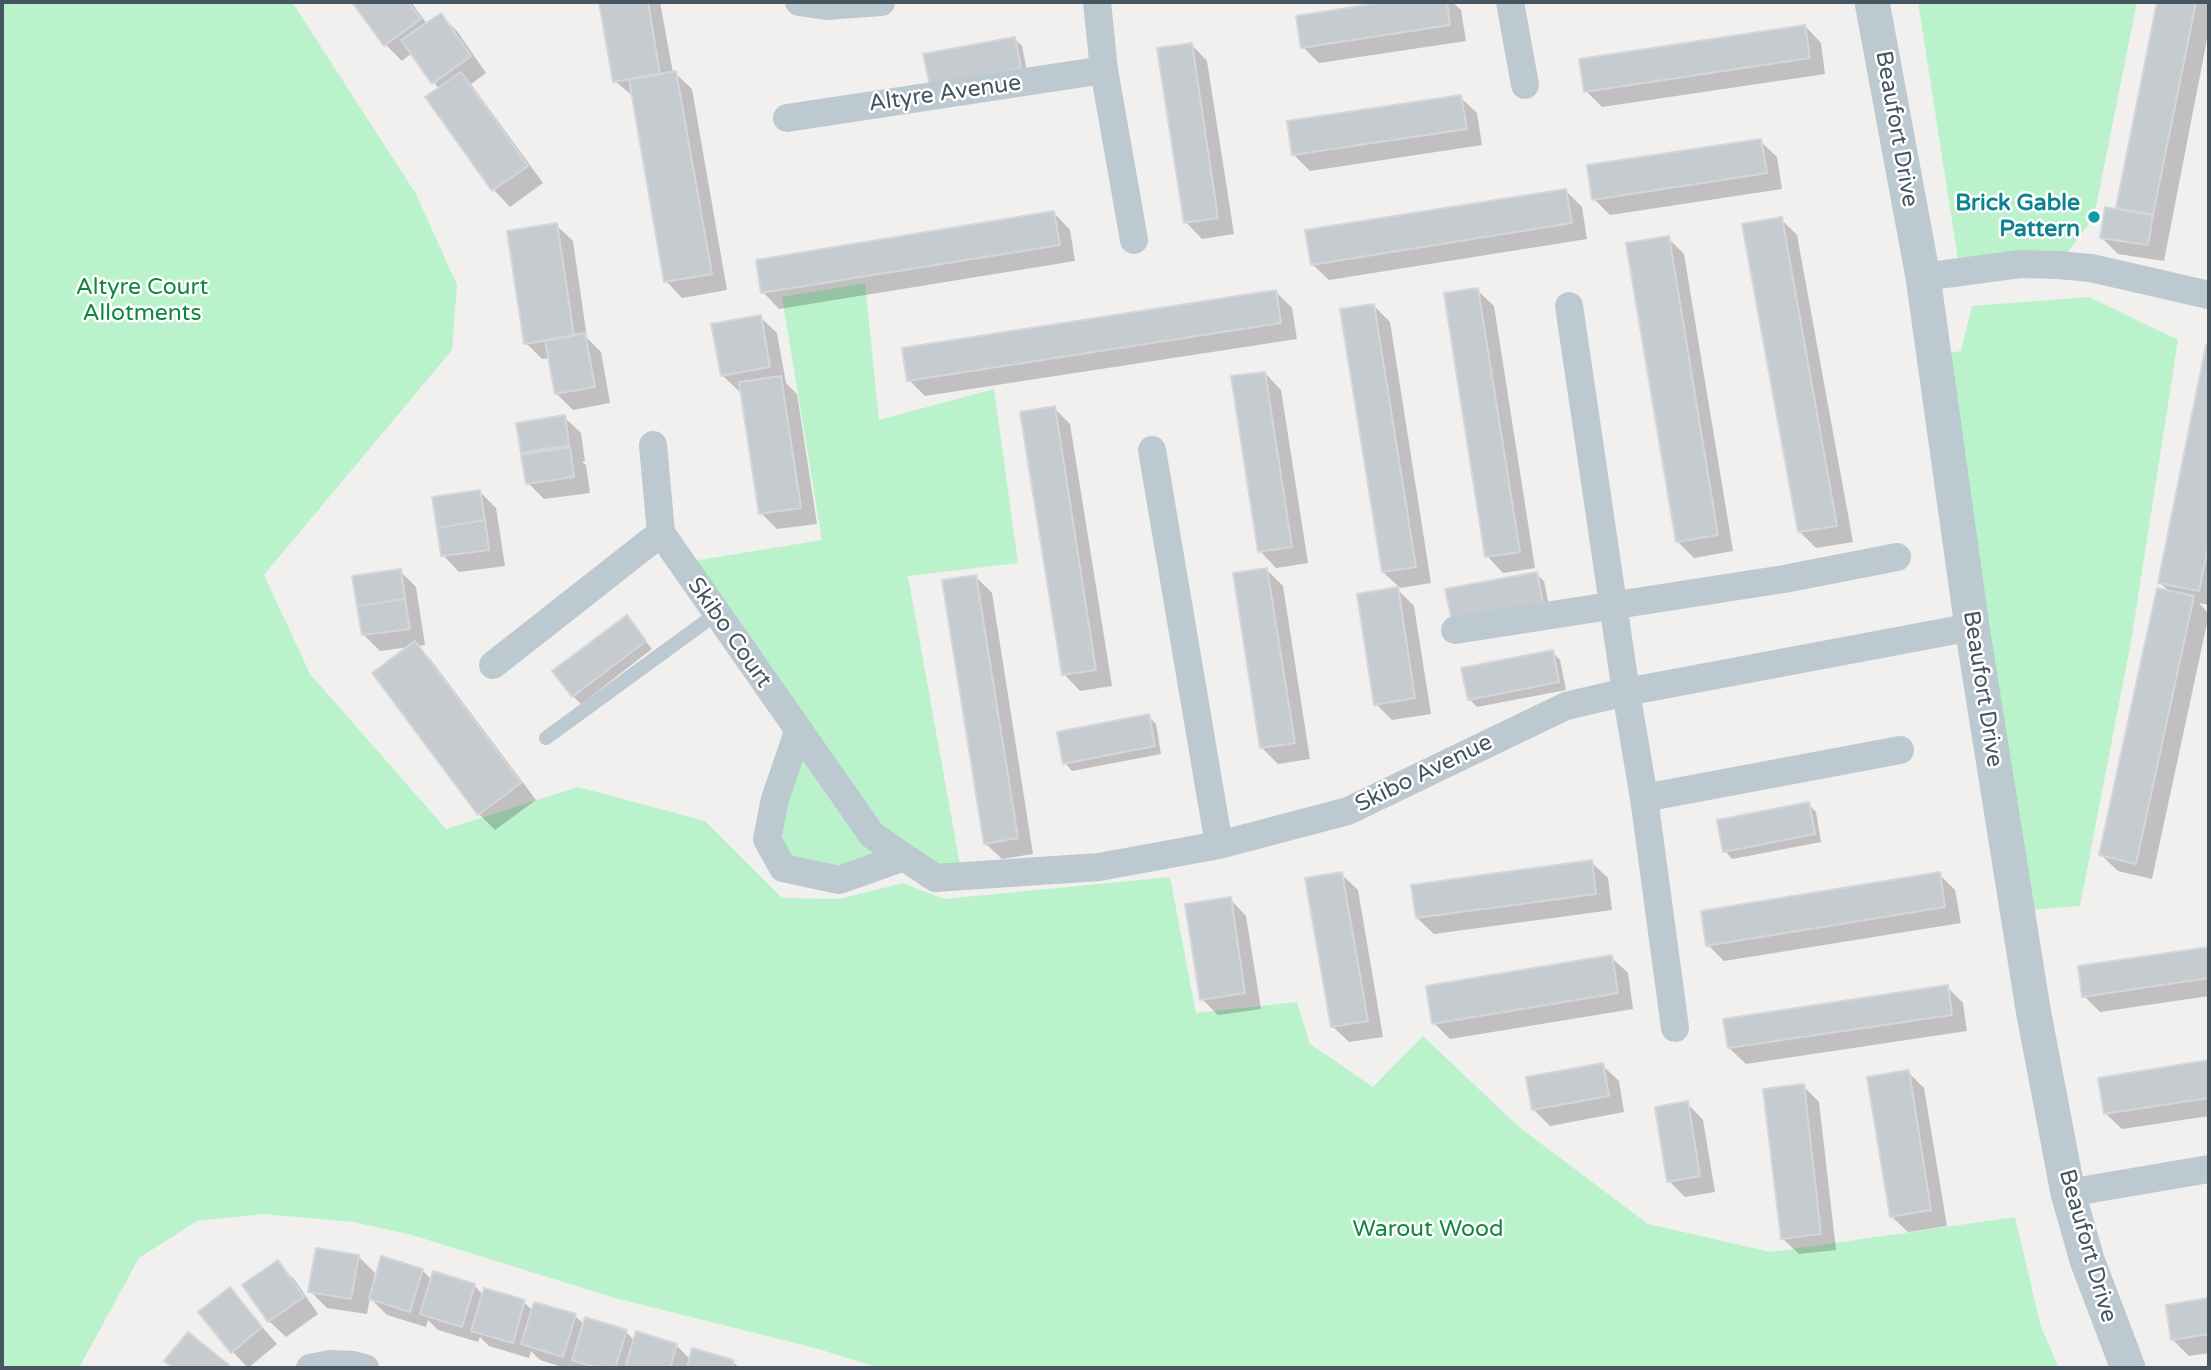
<!DOCTYPE html>
<style>
body{margin:0}
#map{position:relative;width:2211px;height:1370px;overflow:hidden;background:#f2efef;font-family:"Varela Round",sans-serif}
canvas{display:block}
.frame{position:absolute;inset:0;border:4px solid #46555f;pointer-events:none}
</style>
<div id="map">
<canvas width="2211" height="1370"></canvas>
<div class="frame"></div>
</div>
<script>
const c = document.querySelector('canvas').getContext('2d');
c.lineJoin = 'round';
function paint(path, color) {
  c.fillStyle = color;
  c.fill(path, 'evenodd');
}
function poly(rows) {
  const path = new Path2D();
  for (const r of rows) {
    path.moveTo(r[0], r[1]);
    for (let i = 2; i < r.length; i += 2) path.lineTo(r[i], r[i + 1]);
  }
  return path;
}
function strokePath(path, color, width, dash) {
  c.strokeStyle = color;
  c.lineWidth = width;
  c.lineCap = dash ? 'butt' : 'round';
  c.setLineDash(dash || []);
  c.stroke(path);
}
function write(font, color, halo, rows, align = 'center') {
  c.font = font + ' "Varela Round",sans-serif';
  c.lineWidth = 5;
  c.setLineDash([]);
  c.textBaseline = 'middle';
  c.strokeStyle = halo;
  c.fillStyle = color;
  for (const [text, x, y, turn = 0] of rows) {
    c.save();
    c.translate(x, y);
    c.rotate((+turn || 0) * Math.PI / 180);
    c.textAlign = isNaN(turn) ? turn : align;
    if (halo) c.strokeText(text, 0, 0);
    c.fillText(text, 0, 0);
    c.restore();
  }
}
paint(poly([
 [2,2,292,2,416,194,457,285,452,350,264,575,310,674,446,829,578,787,705,821,782,898,839,899,903,883,944,899,1170,877,1196,1013,1297,1002,1310,1044,1373,1087,1423,1036,1519,1127,1648,1224,1771,1252,2015,1217,2041,1327,2059,1368,880,1368,815,1348,615,1298,412,1235,353,1222,263,1214,197,1221,139,1258,79,1368,2,1368],
 [1918,2,2137,2,2094,217,2058,265,1960,272],
 [865,283,879,420,994,389,1018,563,908,576,962,876,904,857,839,880,783,868,767,839,798,732,681,563,822,540,782,297],
 [2089,297,2178,340,2132,636,2080,906,2018,911,1933,355,1961,351,1972,306]
]), '#baf3cb');
paint(poly([
 [355,2,411,2,427,24,440,15,457,31,486,73,471,84,543,183,510,207,494,190,428,97,439,89,412,53,402,61,386,45],
 [601,2,660,2,673,73,675,73,692,89,727,290,682,298,666,281,634,97,615,81],
 [1396,2,1452,2,1461,10,1466,41,1319,63,1303,47,1298,17],
 [2158,2,2209,2,2209,29,2164,261,2118,254,2102,238,2118,210],
 [1805,26,1821,43,1825,74,1602,107,1586,91],
 [1014,38,1022,46,1028,76,925,56],
 [1191,44,1207,61,1234,234,1202,239,1186,222],
 [1460,97,1477,113,1482,145,1310,171,1294,155],
 [1760,141,1777,157,1782,189,1610,215,1594,199],
 [1566,191,1582,207,1587,239,1329,280,1312,264],
 [1054,213,1070,230,1075,261,779,309,763,292],
 [1781,219,1797,235,1853,542,1816,548,1799,531],
 [556,225,573,241,587,338,601,352,610,403,573,410,556,393,550,358,542,359,526,343],
 [1668,238,1684,254,1733,551,1694,558,1677,541],
 [1477,290,1494,306,1535,568,1503,573,1487,556],
 [1275,291,1292,308,1297,339,925,396,909,380],
 [1374,306,1390,322,1431,583,1400,588,1383,572],
 [760,317,777,333,786,383,797,394,817,524,777,529,761,513,742,391,739,391,722,375],
 [2207,347,2209,347,2209,605,2199,603,2209,614,2152,879,2118,871,2101,855,2170,592,2160,583],
 [1265,373,1281,390,1308,563,1276,568,1260,551],
 [1054,408,1070,424,1112,686,1080,691,1064,674],
 [564,417,581,433,585,461,582,462,586,465,590,493,544,499,528,483,527,456,523,452],
 [480,492,496,508,505,566,459,572,443,555],
 [1267,570,1283,586,1310,759,1278,764,1262,748],
 [400,571,416,587,425,645,417,646,431,660,536,800,495,830,479,814,410,647,380,651,363,634],
 [1536,574,1544,581,1550,611,1461,628],
 [976,577,992,593,1033,854,1002,859,985,843],
 [1397,589,1414,606,1431,714,1392,720,1376,704],
 [626,617,652,649,581,704,573,696],
 [1552,652,1560,660,1566,690,1477,707,1469,699],
 [1148,716,1156,724,1161,754,1072,771,1065,763],
 [1808,804,1816,812,1821,842,1732,859,1725,851],
 [1591,862,1608,878,1612,910,1434,934,1417,918],
 [1341,874,1358,890,1383,1037,1349,1042,1332,1026],
 [1939,874,1955,890,1961,923,1724,961,1708,945],
 [1230,899,1246,916,1261,1009,1218,1015,1202,999],
 [2209,949,2209,996,2100,1012,2084,996,2080,968],
 [1611,957,1628,973,1633,1009,1450,1039,1434,1023],
 [1947,987,1963,1003,1967,1031,1746,1064,1729,1048],
 [2209,1062,2209,1116,2122,1129,2105,1113,2100,1079],
 [1602,1065,1619,1081,1624,1112,1550,1126,1533,1109],
 [1908,1072,1924,1088,1947,1226,1908,1232,1891,1216],
 [1803,1086,1819,1102,1836,1250,1799,1254,1782,1238],
 [1687,1103,1703,1120,1715,1192,1685,1197,1669,1181],
 [358,1256,375,1273,373,1281,422,1270,432,1280,474,1285,483,1295,524,1302,533,1311,575,1316,585,1325,626,1332,635,1341,676,1345,691,1360,733,1362,740,1368,566,1368,540,1360,531,1351,529,1358,489,1346,480,1337,478,1342,438,1330,428,1320,426,1327,387,1315,370,1298,367,1314,327,1308,310,1291],
 [277,1263,294,1279,318,1314,286,1337,269,1321,245,1286],
 [229,1289,277,1344,248,1368,232,1351],
 [2209,1300,2209,1353,2189,1356,2173,1340,2168,1307]
]), '#0003');
const building = poly([
 [352,2,408,2,421,19,384,46,352,2],
 [599,2,648,2,660,74,613,82,599,2],
 [1384,2,1447,2,1450,25,1301,48,1296,16,1384,2],
 [2157,2,2196,2,2153,215,2116,208,2157,2],
 [441,13,471,56,432,84,401,40,441,13],
 [1805,25,1810,58,1584,92,1579,59,1805,25],
 [1015,37,1021,68,930,86,923,54,1015,37],
 [1192,43,1218,218,1184,223,1157,48,1192,43],
 [676,71,712,274,664,282,629,79,676,71],
 [461,72,528,166,492,191,425,97,461,72],
 [1461,95,1467,129,1292,155,1287,121,1461,95],
 [1761,139,1767,173,1592,200,1587,165,1761,139],
 [1566,189,1572,223,1311,265,1305,230,1566,189],
 [2105,207,2153,215,2148,245,2100,238,2105,207],
 [1054,211,1060,245,761,293,756,260,1054,211],
 [1782,217,1837,526,1798,532,1742,224,1782,217],
 [557,223,574,336,524,344,507,231,557,223],
 [1669,236,1718,535,1676,542,1626,243,1669,236],
 [1478,288,1520,552,1485,557,1444,293,1478,288],
 [1276,290,1281,323,907,381,902,348,1276,290],
 [1374,304,1416,567,1382,572,1340,309,1374,304],
 [761,315,770,367,721,376,711,324,761,315],
 [585,333,595,387,555,394,545,340,585,333],
 [2206,345,2209,345,2209,542,2199,591,2158,583,2206,345],
 [1265,372,1292,547,1258,552,1231,376,1265,372],
 [781,376,801,508,759,514,739,382,781,376],
 [1055,406,1096,670,1062,675,1020,412,1055,406],
 [565,415,569,445,521,453,516,423,565,415],
 [570,447,574,477,526,484,521,455,570,447],
 [480,490,485,520,437,528,432,497,480,490],
 [485,520,489,550,441,556,437,528,485,520],
 [1267,568,1295,743,1260,748,1233,573,1267,568],
 [401,569,405,599,357,606,352,576,401,569],
 [1537,572,1543,603,1452,621,1445,589,1537,572],
 [976,575,1018,838,984,844,942,580,976,575],
 [1398,587,1415,698,1374,705,1357,594,1398,587],
 [2157,588,2194,596,2136,864,2099,855,2157,588],
 [405,599,410,629,362,635,357,606,405,599],
 [627,615,646,641,572,697,552,671,627,615],
 [415,641,521,783,478,815,372,673,415,641],
 [1553,650,1559,682,1468,700,1461,668,1553,650],
 [1149,714,1155,746,1063,764,1057,732,1149,714],
 [1809,802,1815,834,1723,852,1717,820,1809,802],
 [1592,860,1596,894,1416,918,1411,885,1592,860],
 [1342,872,1368,1021,1331,1027,1305,878,1342,872],
 [1940,872,1945,907,1706,946,1701,911,1940,872],
 [1231,897,1245,993,1200,1000,1185,904,1231,897],
 [2209,947,2209,978,2082,997,2078,966,2209,947],
 [1612,955,1618,993,1432,1024,1426,986,1612,955],
 [1948,985,1952,1015,1728,1048,1723,1019,1948,985],
 [2209,1060,2209,1098,2104,1114,2098,1078,2209,1060],
 [1603,1063,1609,1096,1532,1110,1526,1077,1603,1063],
 [1909,1070,1931,1210,1890,1217,1867,1077,1909,1070],
 [1804,1084,1821,1234,1781,1239,1763,1089,1804,1084],
 [1688,1101,1700,1176,1667,1182,1655,1107,1688,1101],
 [316,1248,359,1255,351,1299,308,1292,316,1248],
 [381,1256,423,1269,410,1312,369,1299,381,1256],
 [278,1260,304,1297,268,1322,242,1285,278,1260],
 [433,1271,475,1284,462,1327,420,1314,433,1271],
 [230,1287,262,1327,231,1353,198,1312,230,1287],
 [484,1288,525,1300,513,1343,471,1331,484,1288],
 [2209,1298,2209,1334,2171,1340,2166,1305,2209,1298],
 [534,1302,576,1314,563,1357,521,1344,534,1302],
 [585,1317,627,1330,615,1368,598,1368,572,1360,585,1317],
 [636,1331,677,1344,670,1368,625,1368,636,1331],
 [188,1332,229,1365,226,1368,173,1368,164,1361,188,1332],
 [692,1348,734,1360,732,1368,687,1368,692,1348]
]);
paint(building, '#c6cbd0');
strokePath(building, '#d3d6db', 2);
strokePath(poly([
 [546,738,716,614]
]), '#bcc9d0', 14);
strokePath(poly([
 [799,2,826,6,881,2],
 [1097,2,1104,70,1134,240],
 [1510,2,1525,85],
 [787,118,1104,70],
 [1923,277,2020,264,2058,265,2091,268,2209,295],
 [1569,306,1626,692,1644,798,1675,1028],
 [1152,450,1219,845],
 [661,533,872,835,935,878,1099,867,1219,845,1348,811,1566,706,1626,692,1972,627],
 [1455,630,1784,579,1897,557],
 [493,665,661,533,653,445],
 [798,732,775,799,767,839,783,868,839,880,904,857],
 [1644,798,1900,750],
 [2068,1193,2209,1169],
 [310,1368,330,1364,353,1365,365,1368]
]), '#bcc9d0', 28);
strokePath(poly([
 [1872,2,1923,277,1972,627,2033,1009,2068,1193,2087,1260,2128,1368]
]), '#bcc9d0', 35);
for (const [x, y, r, color] of [
 [2094,217,7,"#0f9aa8"]
]) {
  const dot = new Path2D();
  dot.arc(x, y, r, 0, 2 * Math.PI);
  c.fillStyle = color;
  c.fill(dot);
  strokePath(dot, '#fff', 2.5);
}
write('23px', '#46555f', '#fff', [
 ["Altyre Avenue",945,94,-8],
 ["Beaufort Drive",1896,129,80],
 ["Skibo Court",729,633,55],
 ["Beaufort Drive",1982,689,81],
 ["Skibo Avenue",1424,774,-26],
 ["Beaufort Drive",2087,1246,74]
]);
write('bold 23px', '#0d838f', '#fff', [
 ["Brick Gable",2080,204],
 ["Pattern",2080,230]
], 'right');
write('23px', '#0f8740', '#fff', [
 ["Altyre Court",142,288],
 ["Allotments",142,314],
 ["Warout Wood",1428,1230]
]);
</script>
